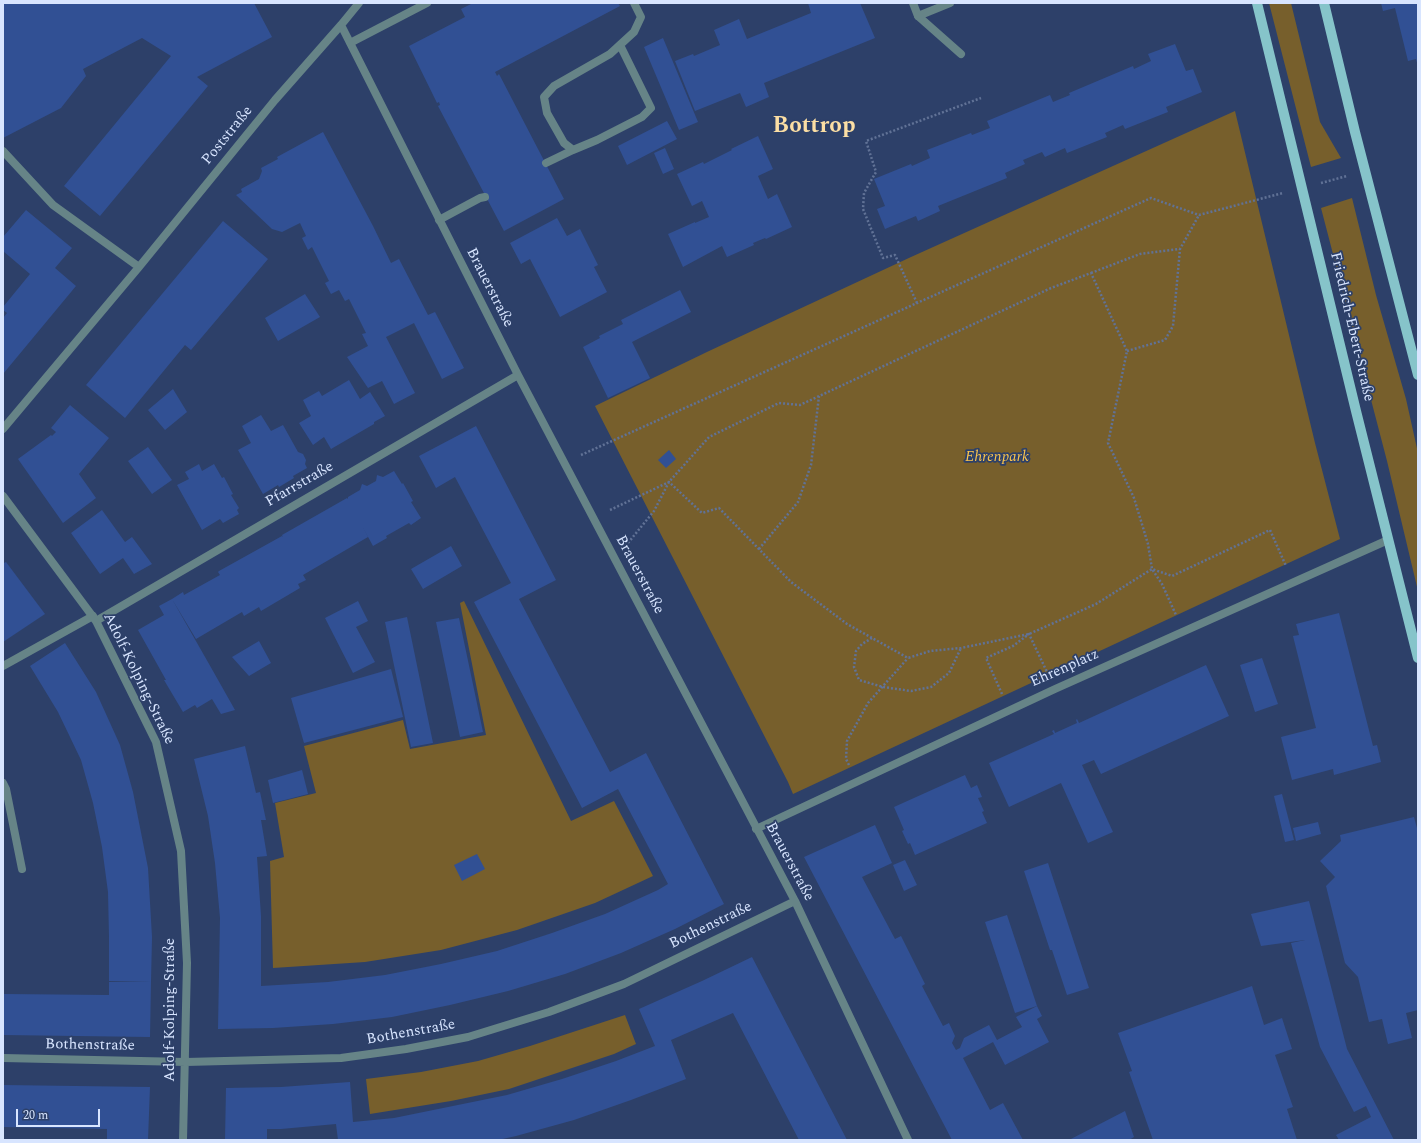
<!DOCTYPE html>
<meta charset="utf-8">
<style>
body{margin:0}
#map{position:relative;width:1421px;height:1143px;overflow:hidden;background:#2d4069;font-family:Spectral,serif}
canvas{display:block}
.frame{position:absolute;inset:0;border:4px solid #d8e5ff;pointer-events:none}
.scale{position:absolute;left:16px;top:1109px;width:84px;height:18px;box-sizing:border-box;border:2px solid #d8e5ff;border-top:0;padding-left:5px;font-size:12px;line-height:14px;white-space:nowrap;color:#d8e5ff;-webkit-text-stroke:3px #2d4069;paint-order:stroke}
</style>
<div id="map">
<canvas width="1421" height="1143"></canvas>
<div class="frame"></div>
<div class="scale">20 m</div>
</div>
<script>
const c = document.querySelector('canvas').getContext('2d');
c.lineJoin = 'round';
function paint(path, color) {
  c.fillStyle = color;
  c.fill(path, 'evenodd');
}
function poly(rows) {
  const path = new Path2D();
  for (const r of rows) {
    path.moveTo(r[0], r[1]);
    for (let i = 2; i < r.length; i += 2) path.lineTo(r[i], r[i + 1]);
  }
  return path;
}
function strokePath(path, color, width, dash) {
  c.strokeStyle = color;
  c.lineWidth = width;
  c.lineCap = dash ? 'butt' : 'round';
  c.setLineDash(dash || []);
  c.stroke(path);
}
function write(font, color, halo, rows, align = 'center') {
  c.font = font + ' Spectral,serif';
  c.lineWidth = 3.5;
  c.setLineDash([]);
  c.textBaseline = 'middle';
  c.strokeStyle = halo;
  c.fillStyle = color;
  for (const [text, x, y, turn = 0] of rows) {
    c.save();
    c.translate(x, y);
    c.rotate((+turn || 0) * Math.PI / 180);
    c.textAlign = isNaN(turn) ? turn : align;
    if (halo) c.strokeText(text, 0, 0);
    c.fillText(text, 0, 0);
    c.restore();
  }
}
paint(poly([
 [1269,3,1291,3,1320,122,1341,158,1311,167],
 [1235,111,1315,443,1340,539,793,794,788,782,595,406,709,351,911,257],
 [1352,198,1376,295,1406,399,1418,453,1418,591,1387,461,1321,208],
 [464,601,571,821,614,801,653,876,595,903,517,930,441,950,365,962,273,968,270,861,284,857,275,803,316,793,304,746,403,720,410,749,486,735,460,603],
 [625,1015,636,1044,614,1054,509,1089,451,1101,370,1114,366,1079,421,1072,478,1061,530,1046]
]), '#775f2c');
paint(poly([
 [3,3,254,3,272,37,197,77,208,86,100,216,64,186,171,56,142,38,83,69,86,76,61,108,3,138],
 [473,3,618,3,620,6,495,72,497,76,499,74,564,199,504,231,438,106,440,105,439,102,437,103,409,46,465,17,461,9],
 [808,3,860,3,875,38,764,83,769,97,746,107,740,93,695,111,675,61,693,54,694,56,720,45,714,30,739,19,747,39,811,13],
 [1381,3,1418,3,1418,66,1416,59,1408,61,1395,8,1383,11],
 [663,38,698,122,679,130,644,47],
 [1175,44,1186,71,1193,69,1202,92,1166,107,1168,112,1125,129,1123,125,1105,133,1107,137,1067,153,1065,148,1045,157,1042,152,1023,160,1025,164,1005,173,1007,178,938,206,940,211,918,221,916,216,885,229,877,209,885,206,874,179,911,164,912,166,930,158,927,150,971,133,972,135,990,128,987,121,1050,95,1053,102,1070,95,1069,93,1133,66,1134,69,1151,61,1148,54],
 [667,121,677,139,627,165,618,146],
 [323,132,373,226,391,263,399,259,428,315,435,312,464,368,442,379,414,323,386,337,415,393,394,404,382,381,368,388,347,357,368,346,362,334,366,333,349,299,345,301,339,290,331,294,325,283,329,281,312,247,308,250,302,238,306,236,300,223,282,232,272,229,236,195,242,192,241,189,259,179,262,171,261,168,278,159,277,157],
 [758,136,773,169,758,176,768,199,777,194,792,227,766,239,765,238,753,243,754,245,727,257,722,246,683,267,668,234,695,222,695,223,709,217,702,201,692,206,677,174,703,162,704,164,732,150,731,149],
 [665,148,674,169,663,174,654,153],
 [26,210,72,248,55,268,76,286,3,374,3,318,7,313,3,310,3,307,30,274,3,251,3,237],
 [557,218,567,236,580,229,598,265,594,267,607,292,560,317,530,259,521,264,510,243],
 [223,221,268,259,191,350,185,345,125,418,86,385],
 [680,290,691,312,632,342,650,378,608,398,583,347,600,338,599,336,623,324,621,320],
 [305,294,320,317,278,341,265,318],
 [349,380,360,399,370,392,385,416,374,422,374,424,331,449,324,437,313,445,299,423,311,416,303,400,319,391,322,396],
 [173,389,187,412,165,430,148,410],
 [70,405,109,438,79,474,96,498,63,523,18,459,51,435,52,436,56,432,51,428],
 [261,415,271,431,283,425,298,452,303,454,306,460,305,464,307,468,293,476,294,478,279,487,278,485,263,494,238,450,251,443,242,426],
 [476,426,556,580,519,599,610,772,646,753,724,904,675,929,621,953,565,974,508,991,450,1005,392,1017,333,1024,273,1028,218,1029,220,918,215,863,208,816,194,759,245,746,256,793,260,792,266,820,261,820,267,856,257,857,261,916,261,986,328,982,385,975,441,964,497,951,552,933,605,914,658,890,668,884,618,789,582,808,474,602,511,583,455,477,436,488,419,456],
 [148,447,172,480,152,494,128,461],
 [669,450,676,459,666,468,658,460],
 [199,464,202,471,214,464,222,478,224,477,233,494,231,495,239,508,237,510,239,514,223,523,220,519,202,530,177,485,189,479,185,472],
 [394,471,402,484,403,483,413,501,411,502,421,518,411,525,409,523,386,536,387,538,373,546,361,524,368,537,303,575,306,580,298,584,300,588,261,611,259,607,244,616,242,612,196,639,172,599,183,592,184,595,220,575,218,572,219,571,282,536,283,537,282,535,347,498,348,499,348,497,360,490,362,484,367,486,376,481,377,475,383,477],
 [102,510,125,542,132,537,152,564,134,574,123,558,100,574,71,533],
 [451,546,462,566,423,589,411,569],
 [3,562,4,563,6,562,45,614,3,642],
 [172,599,213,671,235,710,221,714,212,699,197,708,195,705,183,712,164,680,166,680,138,630,164,615,159,606],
 [358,601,368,621,356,627,375,662,353,673,325,618],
 [1339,613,1373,746,1377,745,1381,762,1334,775,1333,769,1292,780,1281,737,1316,728,1293,636,1299,635,1296,624],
 [407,617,433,743,411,747,385,622],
 [459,618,483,732,460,737,436,622],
 [259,641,271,663,249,676,232,657],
 [65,643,96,692,120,745,133,792,148,868,152,937,151,982,109,981,109,937,108,892,102,847,93,803,81,760,58,712,30,666],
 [1262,658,1278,704,1255,712,1240,665],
 [1206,665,1229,716,1101,774,1094,760,1082,765,1113,832,1088,843,1061,783,1009,807,989,763,1054,734,1052,731,1054,730,1055,733,1077,723,1076,720,1077,719,1079,723],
 [391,669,403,717,304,743,291,698],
 [302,770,308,794,273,803,268,780],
 [965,775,971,788,977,785,982,797,978,798,984,811,982,812,987,823,915,855,910,843,908,844,902,831,904,830,894,807],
 [1282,794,1294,840,1285,842,1274,796],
 [1414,817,1418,832,1418,1010,1406,1013,1412,1038,1388,1044,1382,1019,1369,1022,1358,977,1345,963,1326,886,1335,877,1320,861,1341,841,1340,835],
 [1318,822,1321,834,1296,841,1293,828],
 [875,825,892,863,862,877,895,939,901,936,925,984,922,986,943,1026,949,1023,955,1036,952,1043,956,1050,960,1048,964,1038,989,1025,997,1040,1022,1027,1016,1017,1037,1006,1042,1016,1037,1019,1049,1042,1005,1065,993,1042,963,1058,990,1110,1003,1103,1023,1140,952,1140,804,857],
 [477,854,485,869,462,881,454,865],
 [905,860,917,885,904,891,893,865],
 [1048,863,1089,988,1067,995,1052,950,1050,950,1024,871],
 [1309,901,1347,1049,1394,1140,1339,1140,1336,1135,1371,1117,1366,1106,1354,1112,1320,1047,1291,943,1305,940,1261,946,1251,914],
 [1007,915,1037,1006,1015,1013,985,922],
 [752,957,847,1140,799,1140,733,1013,671,1040,686,1079,631,1100,574,1120,516,1136,498,1140,338,1140,336,1124,281,1129,267,1129,267,1140,225,1140,226,1088,281,1087,350,1082,353,1122,394,1118,507,1095,562,1079,616,1061,655,1046,639,1009,702,981],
 [109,982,151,982,150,1037,3,1035,3,994,109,995],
 [1252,986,1264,1025,1282,1018,1292,1049,1275,1055,1293,1107,1287,1109,1297,1140,1153,1140,1129,1072,1132,1071,1118,1033],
 [3,1085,150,1087,148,1140,107,1140,107,1129,3,1127],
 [1125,1111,1134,1137,1129,1140,1069,1140]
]), '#315094');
strokePath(poly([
 [1321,183,1347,176],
 [1091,273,1140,254,1180,249,1199,215],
 [917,303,895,255,883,258,863,209,864,193,876,172,866,141,981,98],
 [1127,351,1165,340,1173,326,1180,249],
 [581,455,917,303,1151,198,1199,215,1283,193],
 [610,510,669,482,702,513,719,508,791,582,847,624,908,658,930,651,961,648,1029,634,1096,604,1152,569,1172,576,1270,530,1286,566],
 [628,543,654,511,669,482,709,437,779,403,800,405,1051,288,1091,273,1127,351,1108,443,1134,498,1148,544,1152,569,1162,584,1176,615],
 [759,549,798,502,811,465,819,396],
 [872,638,862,644,856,651,854,667,859,680,883,687,911,691,931,687,949,673,961,648],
 [1002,694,986,658,1013,646,1029,634,1047,672],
 [849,765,846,759,847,741,868,703,908,658]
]), '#617296', 2.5, [2, 2]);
strokePath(poly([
 [918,16,950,3],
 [620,45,651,108,642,117,597,140,573,150,564,143,547,113,544,97,554,86,610,54,634,32,641,17,634,3],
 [546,163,573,150],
 [439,220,480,198,485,197],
 [3,666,93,616],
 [3,783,6,789,22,869]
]), '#668487', 8);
strokePath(poly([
 [913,3,918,16,961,54],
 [341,25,518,375,795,901,908,1140],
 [350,43,427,3],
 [3,151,53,205,139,267],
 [3,429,139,267,275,100,341,25,359,3],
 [3,496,96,621,156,742,181,851,187,963,183,1140],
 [96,621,518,375],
 [756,829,1055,689,1388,540],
 [3,1058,186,1062,341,1058,406,1049,468,1037,549,1012,624,984,795,901]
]), '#668487', 8);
strokePath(poly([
 [1257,3,1356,411,1418,658],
 [1324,3,1355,132,1418,375]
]), '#86c4ca', 10);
write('15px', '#d8e5ff', '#2d4069', [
 ["Poststraße",228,136,-51],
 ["Brauerstraße",489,288,63],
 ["Friedrich-Ebert-Straße",1351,327,77],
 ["Pfarrstraße",300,485,-30],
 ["Brauerstraße",639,575,62],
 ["Ehrenplatz",1065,669,-24],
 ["Adolf-Kolping-Straße",138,679,64],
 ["Brauerstraße",789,862,62],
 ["Bothenstraße",711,926,-26],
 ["Adolf-Kolping-Straße",171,1010,-90],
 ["Bothenstraße",411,1033,-10],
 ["Bothenstraße",90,1046,1]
]);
write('italic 15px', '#fcc54d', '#2d4069', [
 ["Ehrenpark",997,458]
]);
write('bold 23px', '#fbdea4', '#2d4069', [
 ["Bottrop",814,127]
]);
</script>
